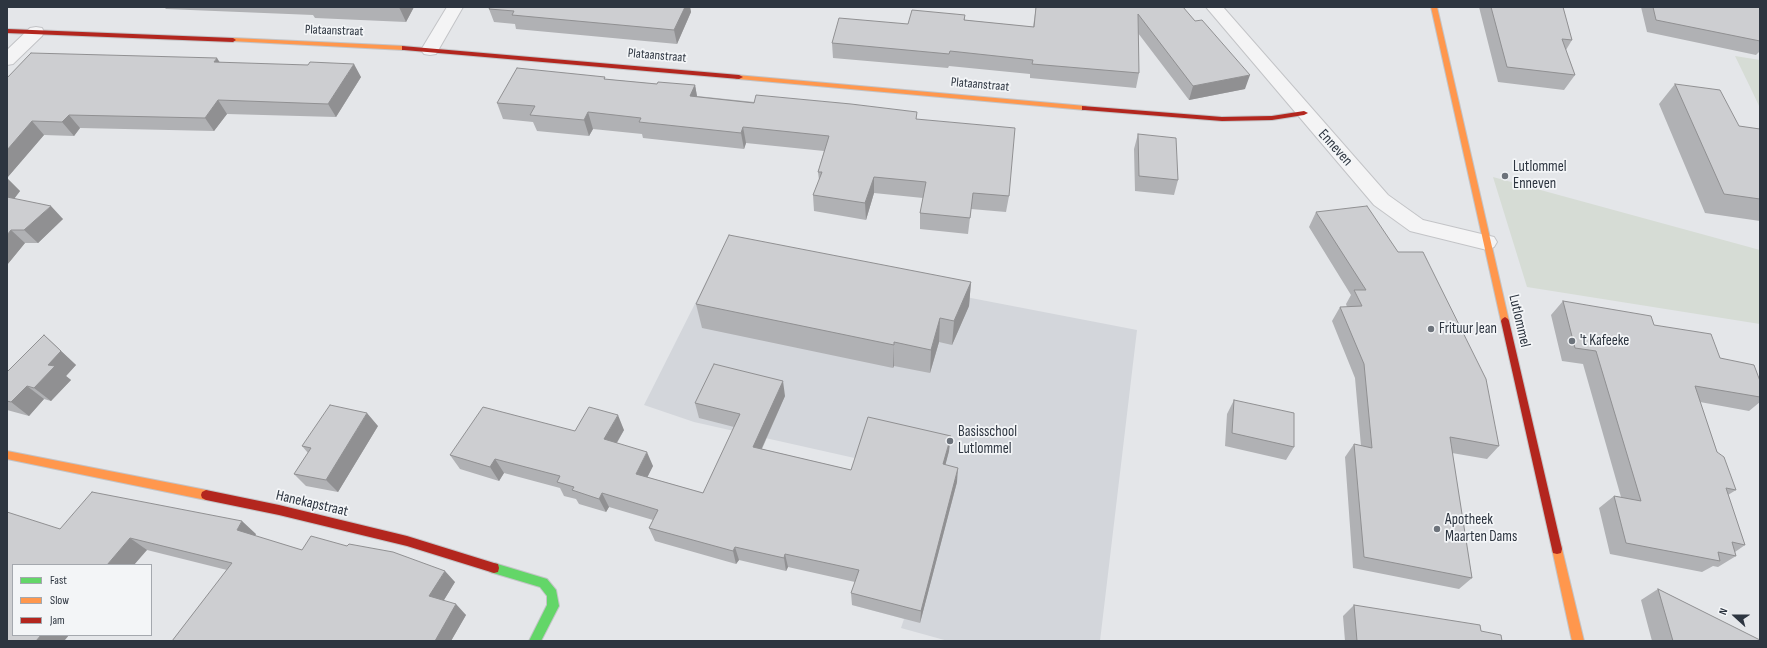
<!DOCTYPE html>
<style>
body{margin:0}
#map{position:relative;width:1767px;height:648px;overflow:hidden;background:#e4e6e9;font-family:"Sofia Sans Condensed",sans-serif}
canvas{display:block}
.frame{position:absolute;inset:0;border:8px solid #2d3540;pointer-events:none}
.legend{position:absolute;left:12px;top:564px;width:140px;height:72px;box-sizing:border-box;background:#f3f5f7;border:1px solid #a4a8ae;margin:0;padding:5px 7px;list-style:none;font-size:12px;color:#2d3540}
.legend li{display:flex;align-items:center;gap:8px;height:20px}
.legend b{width:20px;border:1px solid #a4a8ae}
.north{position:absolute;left:1715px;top:596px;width:40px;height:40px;-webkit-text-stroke:3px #f3f5f7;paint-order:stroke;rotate:291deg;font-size:11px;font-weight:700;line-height:16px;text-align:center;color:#2d3540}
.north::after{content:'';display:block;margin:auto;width:14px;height:18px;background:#2d3540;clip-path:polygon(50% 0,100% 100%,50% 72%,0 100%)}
</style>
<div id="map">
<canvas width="1767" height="648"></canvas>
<div class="frame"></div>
<ul class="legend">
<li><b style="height:5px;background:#63d668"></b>Fast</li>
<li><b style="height:5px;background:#ff974d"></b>Slow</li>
<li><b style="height:5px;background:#b3261e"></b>Jam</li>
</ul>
<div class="north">N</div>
</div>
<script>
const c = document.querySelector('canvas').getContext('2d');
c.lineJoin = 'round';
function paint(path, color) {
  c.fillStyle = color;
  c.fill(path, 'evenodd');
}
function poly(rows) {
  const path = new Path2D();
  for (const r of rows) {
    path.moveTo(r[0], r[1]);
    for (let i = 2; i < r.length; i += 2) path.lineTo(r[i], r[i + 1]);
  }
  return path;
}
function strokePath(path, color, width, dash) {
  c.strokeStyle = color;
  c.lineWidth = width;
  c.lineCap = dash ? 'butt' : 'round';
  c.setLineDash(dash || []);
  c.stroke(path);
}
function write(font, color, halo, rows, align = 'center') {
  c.font = font + ' "Sofia Sans Condensed",sans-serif';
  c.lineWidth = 3.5;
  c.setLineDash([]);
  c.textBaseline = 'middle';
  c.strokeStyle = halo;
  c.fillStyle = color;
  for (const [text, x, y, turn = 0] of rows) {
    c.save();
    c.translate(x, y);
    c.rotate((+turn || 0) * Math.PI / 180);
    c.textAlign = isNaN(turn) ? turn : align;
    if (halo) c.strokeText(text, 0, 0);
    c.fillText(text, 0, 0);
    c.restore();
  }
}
paint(poly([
 [722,250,1137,330,1100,641,948,641,901,628,904,619,852,605,856,594,859,459,694,422,644,405]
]), '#d3d6db');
paint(poly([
 [1735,56,1760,60,1760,108,1752,91],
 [1493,177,1760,250,1760,324,1527,287]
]), '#d6dcd5');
const street = poly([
 [447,7,463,7,436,54,430,55,424,54,421,50,447,7],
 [1206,7,1223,7,1388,195,1423,220,1494,237,1497,242,1494,247,1487,250,1410,231,1374,205,1206,7],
 [36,27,42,28,44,32,42,36,13,64,7,65,7,50,30,28,36,27]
]);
const fast = poly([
 [494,563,547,579,556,590,559,606,541,641,529,641,547,605,547,596,540,587,490,572,489,568,490,564,494,563]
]);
const slow = poly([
 [1431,7,1437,7,1509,321,1508,323,1505,325,1502,323,1501,321,1431,7],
 [233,38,404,46,407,48,404,50,231,41,230,40,233,38],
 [736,75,1085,106,1089,108,1085,110,739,79,736,79,736,75],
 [7,451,206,490,210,492,211,495,210,498,206,500,7,459,7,451],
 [1557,544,1561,545,1562,549,1584,641,1572,641,1552,549,1553,545,1557,544]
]);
const jam = poly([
 [7,29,233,38,236,40,233,42,7,33,7,29],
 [402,46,739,75,743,77,739,79,404,50,402,50,402,46],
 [1082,106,1222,117,1272,116,1304,111,1308,113,1304,115,1272,120,1222,121,1085,110,1082,110,1082,106],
 [1505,317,1508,319,1509,321,1562,549,1561,553,1557,554,1553,553,1552,549,1501,321,1502,319,1505,317],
 [206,490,279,505,407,536,494,563,498,564,499,568,498,572,494,573,407,546,279,515,206,500,202,498,201,495,202,492,206,490]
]);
strokePath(street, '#c3c4c7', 2);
strokePath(fast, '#c3c4c7', 2);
strokePath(slow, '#c3c4c7', 2);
strokePath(jam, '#c3c4c7', 2);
paint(street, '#f4f4f5');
paint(fast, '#63d668');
paint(slow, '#ff974d');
paint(jam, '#b3261e');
paint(poly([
 [164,7,414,7,406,22,315,18,313,15,166,9],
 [490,7,690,7,691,12,677,44,516,29,515,24,494,22,489,9],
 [1036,7,1183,7,1245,89,1189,100,1138,33,1139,73,1136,88,1030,78,1030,74,949,66,948,68,833,58,832,43,908,24,965,15,965,20,1033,27],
 [1479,7,1563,7,1572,40,1566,50,1575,75,1564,90,1498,82],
 [1641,7,1760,7,1760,51,1756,55,1647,32],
 [220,62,361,77,336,117,227,114,214,131,80,128,74,136,44,135,7,178,7,78],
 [605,77,605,79,657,84,695,85,697,96,917,119,1009,196,1006,212,971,209,968,234,920,229,920,213,923,198,874,193,866,220,814,211,813,195,819,180,818,172,824,151,746,143,744,149,643,138,642,134,593,129,589,136,537,131,533,122,503,119,497,103],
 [1675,84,1739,126,1760,129,1760,221,1705,213,1659,104],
 [1138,134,1178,180,1174,195,1135,191,1134,149],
 [7,178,20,191,14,199,63,219,38,243,25,243,7,265],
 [1316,212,1499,446,1487,459,1452,453,1472,578,1459,589,1353,568,1345,457,1354,444,1361,446,1355,378,1332,321,1340,307,1347,307,1346,304,1351,295,1309,227],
 [971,282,969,306,952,345,939,342,930,373,894,366,893,368,702,328,696,304],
 [1563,301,1654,325,1720,358,1760,381,1760,402,1749,411,1700,402,1717,452,1736,490,1728,495,1745,545,1735,552,1736,556,1718,567,1713,566,1702,572,1610,554,1599,508,1614,496,1621,497,1583,364,1562,361,1551,315],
 [44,335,76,365,66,376,71,380,51,401,44,399,29,416,7,410,7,372],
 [785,396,762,449,851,470,949,451,945,465,957,482,920,623,852,605,851,593,855,582,788,567,786,571,739,560,736,564,655,541,649,528,653,520,609,507,606,512,579,504,576,499,564,496,560,488,504,473,499,481,460,469,450,455,575,431,624,430,617,443,653,466,647,477,703,493,734,427,699,418,695,403],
 [1234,400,1294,447,1286,460,1225,446,1227,414],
 [378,426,338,492,306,486,294,474,308,453,302,446],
 [60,529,256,534,255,536,302,550,455,582,444,600,466,615,451,641,172,641,227,570,147,550,13,635,69,635,64,641,7,641],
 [1658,589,1760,641,1652,641,1641,600],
 [1354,605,1481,631,1502,641,1345,641,1343,616]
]), '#b0b1b4');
paint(poly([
 [399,7,414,7,406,22],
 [685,7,690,7,691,12,677,44,674,30],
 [217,58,226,72,214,62],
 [354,64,361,77,336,117,328,104],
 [1250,75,1245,89,1189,100,1193,86],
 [695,85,698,102,690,96],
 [218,100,227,114,214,131,205,118],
 [588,112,593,129,589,136,584,120],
 [69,115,80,128,74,136,62,122],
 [32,121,44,135,7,178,7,150],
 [743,127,746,143,744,149,741,133],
 [874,177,874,193,866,220,865,203],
 [7,178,20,191,7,208],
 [51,206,63,219,38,243,24,230],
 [11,230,25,243,7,265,7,235],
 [971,282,969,306,952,345,954,321],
 [940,318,939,342,930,373,931,350],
 [44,335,76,365,66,376,71,380,51,401,34,388],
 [894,342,894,366,893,368,894,345],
 [783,381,785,396,756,461,753,447],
 [27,386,44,399,29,416,11,402],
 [367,413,378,426,338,492,326,480],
 [618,415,624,430,610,454,604,439],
 [951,436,949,451,942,478,943,464],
 [647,452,653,466,642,488,636,474],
 [495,459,504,473,499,481,490,467],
 [958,468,957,482,920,623,921,611],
 [602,493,609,507,606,512,599,499],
 [242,521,256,534,251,542,237,530],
 [130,538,147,550,134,565,107,565],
 [735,547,739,560,736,564,733,551],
 [785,554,788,567,786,571,784,558],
 [445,571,455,582,439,608,429,596],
 [456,604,466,615,451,641,435,641],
 [41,635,69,635,64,641,36,641]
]), '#909092');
const building = poly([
 [490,7,685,7,674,30,512,15,514,11,489,9,490,7],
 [1036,7,1183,7,1195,21,1202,20,1250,75,1193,86,1138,14,1139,73,1032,64,1033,60,950,51,949,54,832,43,839,18,908,24,912,10,965,15,964,20,1034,27,1036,7],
 [1491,7,1563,7,1572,40,1562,39,1575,75,1507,67,1491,7],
 [1653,7,1760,7,1760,41,1656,20,1653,7],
 [31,53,217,58,214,62,308,65,310,62,354,64,328,104,218,100,205,118,69,115,62,122,32,121,7,150,7,78,31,53],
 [517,68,605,77,604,79,657,84,658,82,695,85,690,96,754,103,756,95,851,104,917,112,916,119,1015,128,1009,196,973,193,970,218,920,213,926,182,874,177,865,203,813,195,822,172,818,172,829,136,743,127,741,133,639,122,641,118,588,112,584,120,530,115,535,106,497,103,517,68],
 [1675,84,1720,90,1739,126,1760,129,1760,199,1724,194,1675,84],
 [1138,134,1176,138,1178,180,1139,176,1138,134],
 [7,197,51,206,24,230,11,230,7,235,7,197],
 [1367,206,1398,252,1423,252,1486,379,1499,446,1450,437,1472,578,1364,557,1354,444,1372,448,1364,364,1340,307,1362,306,1354,290,1366,290,1316,212,1367,206],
 [729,235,971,282,954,321,940,318,931,350,894,342,894,345,696,304,729,235],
 [1563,301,1651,316,1654,325,1711,334,1720,358,1754,365,1760,381,1760,397,1695,386,1717,452,1724,457,1736,490,1726,488,1745,545,1732,542,1736,556,1718,552,1720,561,1626,543,1614,496,1641,501,1596,351,1575,348,1563,301],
 [44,335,61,351,48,365,55,366,34,388,27,386,11,402,7,401,7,372,44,335],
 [714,364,783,381,753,447,851,470,868,417,951,436,943,464,958,468,921,611,851,593,859,570,785,554,784,558,735,547,733,551,649,528,658,510,602,493,599,499,572,490,574,487,557,482,560,476,495,459,490,467,450,455,483,407,575,431,589,407,618,415,604,439,647,452,636,474,703,493,740,414,695,403,714,364],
 [1234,400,1294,413,1294,447,1232,433,1234,400],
 [330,405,367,413,326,480,294,474,311,448,302,446,330,405],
 [92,492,242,521,237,530,302,550,311,536,347,546,349,544,393,552,445,571,429,596,456,604,435,641,172,641,232,563,130,538,107,565,13,565,13,635,41,635,36,641,7,641,7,512,60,529,92,492],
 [1658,589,1760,640,1760,641,1673,641,1658,589],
 [1354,605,1480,625,1481,631,1501,635,1502,641,1357,641,1354,605]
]);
paint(building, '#cdced1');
strokePath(building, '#909092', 1);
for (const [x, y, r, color] of [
 [1505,176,4,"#6d737b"],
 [1431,329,4,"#6d737b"],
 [1572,341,4,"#6d737b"],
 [950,441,4,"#6d737b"],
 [1437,529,4,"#6d737b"]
]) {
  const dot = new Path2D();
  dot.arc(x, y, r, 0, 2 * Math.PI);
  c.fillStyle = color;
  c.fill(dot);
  strokePath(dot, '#f3f5f7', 1.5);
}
write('13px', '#2d3540', '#f3f5f7', [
 ["Plataanstraat",334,31,2],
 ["Plataanstraat",657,56,5],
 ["Plataanstraat",980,85,5]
]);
write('15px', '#2d3540', '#f3f5f7', [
 ["Enneven",1335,148,48],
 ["Lutlommel",1519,321,77],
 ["Hanekapstraat",312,504,13]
]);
write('15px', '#2d3540', '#f3f5f7', [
 ["Lutlommel",1513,167],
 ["Enneven",1513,184],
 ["Frituur Jean",1439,329],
 ["'t Kafeeke",1580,341],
 ["Basisschool",958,432],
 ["Lutlommel",958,449],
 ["Apotheek",1445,520],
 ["Maarten Dams",1445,537]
], 'left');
</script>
